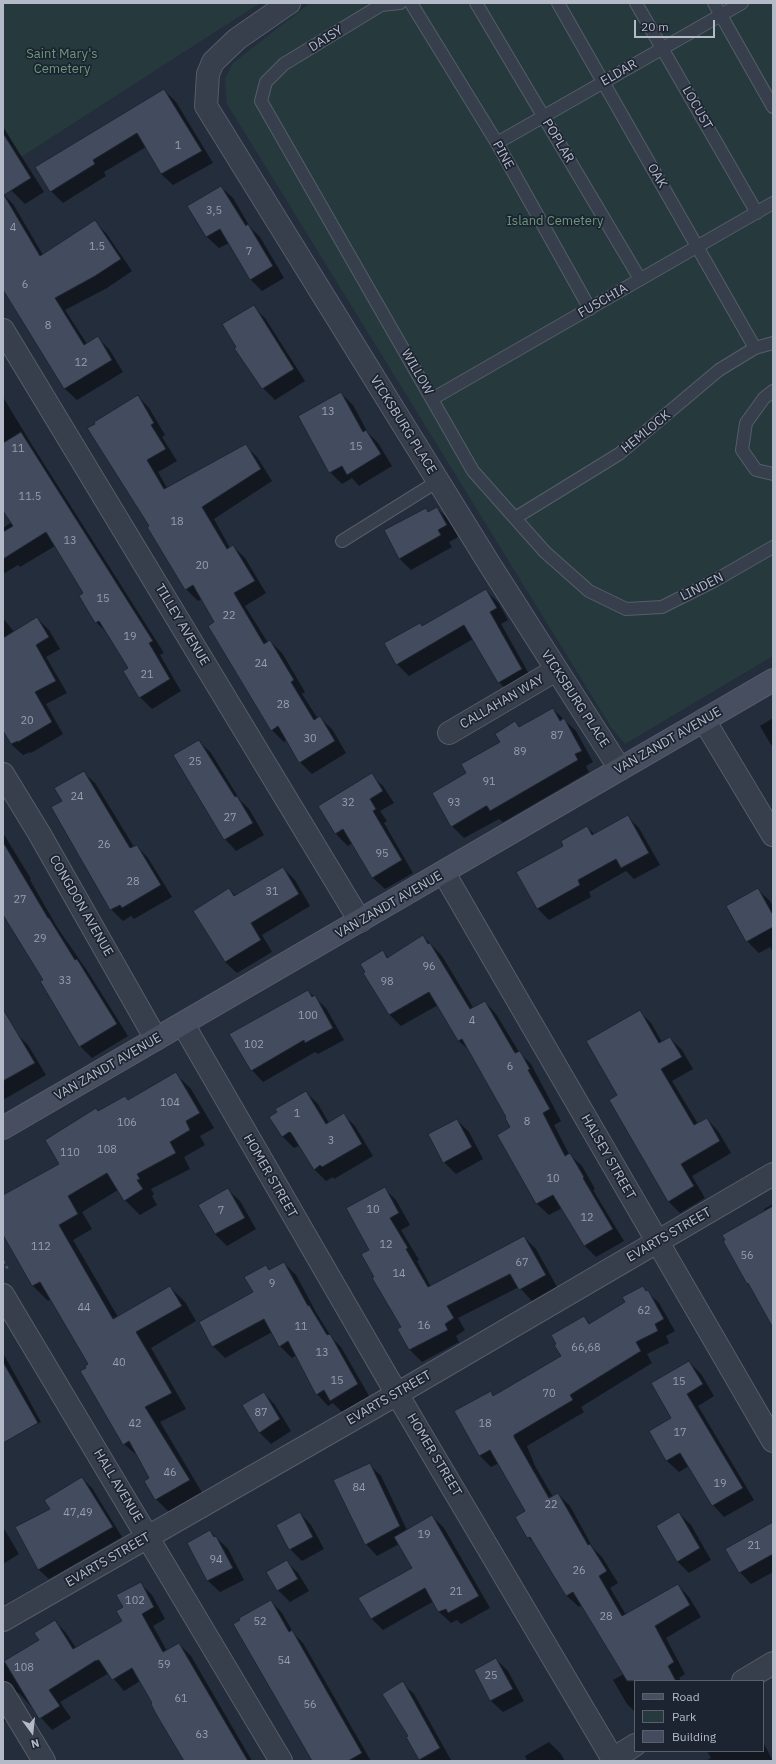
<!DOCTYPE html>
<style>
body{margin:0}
#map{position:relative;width:776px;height:1764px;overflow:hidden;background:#242d3c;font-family:"IBM Plex Sans",sans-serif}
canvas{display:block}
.frame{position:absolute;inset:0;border:4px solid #b4bac8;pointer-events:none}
.legend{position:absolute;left:634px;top:1680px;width:130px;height:72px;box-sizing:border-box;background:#1d2431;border:1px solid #59606d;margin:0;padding:5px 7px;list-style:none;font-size:12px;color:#b4bac8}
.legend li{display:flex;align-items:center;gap:8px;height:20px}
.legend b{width:20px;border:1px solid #59606d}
.north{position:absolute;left:12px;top:1712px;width:40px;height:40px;-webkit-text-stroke:3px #1d2431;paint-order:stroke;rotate:165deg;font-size:11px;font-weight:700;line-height:16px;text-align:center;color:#b4bac8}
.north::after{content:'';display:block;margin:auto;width:14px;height:18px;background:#b4bac8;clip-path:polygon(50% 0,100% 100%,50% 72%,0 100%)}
.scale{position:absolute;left:634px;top:20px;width:81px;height:18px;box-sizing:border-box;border:2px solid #b4bac8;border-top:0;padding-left:5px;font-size:12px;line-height:14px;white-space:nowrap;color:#b4bac8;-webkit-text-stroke:3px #1d2431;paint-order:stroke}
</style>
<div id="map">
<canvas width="776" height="1764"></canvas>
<div class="frame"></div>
<ul class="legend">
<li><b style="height:5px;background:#464e5f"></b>Road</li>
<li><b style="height:11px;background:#26393d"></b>Park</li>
<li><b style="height:11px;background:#434c5e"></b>Building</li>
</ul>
<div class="north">N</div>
<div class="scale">20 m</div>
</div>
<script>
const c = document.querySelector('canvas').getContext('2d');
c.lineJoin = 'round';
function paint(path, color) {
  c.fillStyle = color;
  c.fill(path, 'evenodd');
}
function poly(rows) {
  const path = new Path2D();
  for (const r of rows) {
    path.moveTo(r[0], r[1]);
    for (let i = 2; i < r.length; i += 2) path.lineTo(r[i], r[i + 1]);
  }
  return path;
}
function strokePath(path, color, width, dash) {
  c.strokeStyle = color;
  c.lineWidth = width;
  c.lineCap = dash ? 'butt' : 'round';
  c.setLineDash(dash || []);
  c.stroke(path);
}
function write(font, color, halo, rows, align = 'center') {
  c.font = font + ' "IBM Plex Sans",sans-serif';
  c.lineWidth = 3.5;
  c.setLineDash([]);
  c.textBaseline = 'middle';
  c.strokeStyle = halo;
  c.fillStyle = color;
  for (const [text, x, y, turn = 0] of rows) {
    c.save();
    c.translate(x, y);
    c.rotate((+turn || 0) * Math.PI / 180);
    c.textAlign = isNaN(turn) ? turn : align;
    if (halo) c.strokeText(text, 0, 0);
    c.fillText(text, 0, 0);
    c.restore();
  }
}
paint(poly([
 [3,3,260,3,21,157,3,126],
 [310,3,773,3,773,656,625,744,611,727,227,104,225,78,233,63]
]), '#26393d');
paint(poly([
 [164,90,176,102,213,163,173,185,161,174,146,147,104,172,106,176,63,203,51,191],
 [3,127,44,192,25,204,11,190,3,177],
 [221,187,233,198,250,227,260,237,284,278,262,291,251,280,229,243,219,248,207,237,189,207],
 [3,194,13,204,43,255,94,221,106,233,132,271,107,288,65,310,87,344,98,338,109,349,123,372,77,400,65,389,3,290],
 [253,306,265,318,305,381,275,400,263,388],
 [341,393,353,405,368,433,378,443,392,466,359,486,352,478,342,484,330,472],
 [138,396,149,408,165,435,162,437,177,461,158,472,167,488,245,445,257,457,272,481,214,519,230,548,233,546,245,558,266,593,245,606,268,643,270,641,282,653,305,692,302,694,318,719,320,718,332,729,346,753,312,774,300,762,287,740,284,742,272,730,202,599,198,601,186,589,149,528,150,527],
 [3,397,32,445,164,653,160,655,181,691,152,709,140,697,129,669,108,634,96,622,84,594,55,546,20,567,18,565,3,574,3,528,12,522,3,509],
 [437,508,449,520,458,537,449,542,452,547,411,570,399,558,426,509,429,512],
 [486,591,498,602,508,620,501,624,533,681,510,694,499,682,473,639,409,676,397,664,423,627],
 [3,618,14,632,37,618,49,630,60,649,46,657,67,693,46,704,63,734,31,753,30,752,23,755,11,744,3,729],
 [553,709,576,731,593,762,586,766,589,772,503,822,499,819,464,838,452,826,468,774,501,742,515,722,520,727],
 [773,718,773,748,760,726],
 [199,741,211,753,240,800,249,809,264,835,236,851,225,839],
 [83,772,95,783,134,847,137,846,148,858,172,897,134,919,131,916,123,921,111,909,52,808,63,801],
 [371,775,383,786,394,803,380,811,387,821,384,823,413,873,385,889,373,878,352,843,348,846,336,834,319,807],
 [628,817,639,828,660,865,634,879,626,871,589,892,591,897,549,920,538,909,518,873,565,846,587,827,595,835],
 [3,833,31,879,30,880,57,927,88,972,128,1036,92,1058,80,1046,44,980,3,912],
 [283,868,295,880,310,906,262,935,272,952,237,973,225,962,229,889,236,896],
 [758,890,770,901,773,907,773,952,770,947,759,953,747,941],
 [423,936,442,956,474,1009,485,1002,496,1014,519,1052,531,1064,561,1121,554,1125,569,1154,582,1166,595,1189,593,1190,624,1241,596,1257,585,1246,562,1208,549,1215,537,1204,498,1135,512,1128,508,1117,471,1052,459,1041,438,1005,401,1026,390,1015,365,973,382,951,389,958],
 [308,991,326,1008,344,1040,318,1054,315,1052,263,1082,252,1070],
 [639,1011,651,1023,662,1042,670,1038,682,1050,693,1069,672,1081,698,1124,707,1119,718,1131,731,1153,692,1176,705,1198,680,1213,668,1201,618,1095],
 [16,1033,28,1045,46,1075,3,1100,3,1040],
 [176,1074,191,1089,214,1128,200,1136,205,1145,184,1157,190,1169,151,1189,154,1194,152,1196,157,1205,140,1215,125,1200,118,1190,82,1212,92,1229,73,1240,118,1317,170,1287,185,1302,196,1321,151,1348,186,1409,160,1422,204,1496,171,1514,156,1499,150,1479,140,1458,124,1444,87,1368,89,1364,51,1299,48,1301,33,1286,3,1233,3,1196,61,1165,98,1111,129,1101],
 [306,1092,318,1104,329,1123,344,1115,355,1126,373,1156,334,1179,333,1177,326,1181,314,1169,300,1145,294,1148,282,1136],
 [457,1120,469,1132,483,1159,456,1174,444,1162],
 [384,1188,396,1200,410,1225,401,1230,419,1260,417,1261,431,1287,524,1237,536,1249,557,1287,532,1301,519,1287,458,1318,465,1330,456,1336,459,1342,422,1362,410,1350,399,1329,402,1327,375,1277,370,1251],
 [228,1190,240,1201,256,1229,227,1246,215,1234,199,1206],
 [773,1204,773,1327,752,1288,747,1283,765,1212,764,1209],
 [284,1263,296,1275,317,1314,332,1338,341,1347,369,1396,342,1412,333,1403,328,1406,317,1394,296,1355,292,1358,280,1346,272,1332,225,1358,213,1346,254,1292,266,1267,270,1271],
 [642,1287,659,1303,675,1331,666,1336,669,1343,647,1354,652,1363,581,1407,584,1412,527,1446,535,1466,553,1497,558,1494,570,1506,593,1548,602,1557,618,1583,610,1588,626,1615,678,1585,689,1597,701,1617,666,1638,685,1674,679,1678,681,1681,635,1681,635,1712,627,1704,613,1680,624,1674,582,1605,579,1607,567,1596,536,1545,528,1537,527,1512,499,1463,491,1467,480,1456,490,1393,495,1397,562,1357,583,1317,591,1324,626,1302],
 [3,1353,41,1422,12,1438,3,1429],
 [689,1362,701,1374,714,1396,698,1406,754,1500,724,1517,713,1505,689,1466,679,1472,667,1461,650,1432,673,1418],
 [264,1393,275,1405,291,1431,271,1444,259,1432],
 [369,1464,381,1476,407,1530,432,1516,444,1528,490,1608,461,1624,457,1620,451,1623,439,1612,434,1601,383,1630,371,1618,414,1568,399,1544,377,1556,366,1544],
 [82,1478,92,1488,122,1537,49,1579,39,1570,51,1509],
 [300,1513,311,1525,324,1549,302,1561,290,1549],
 [679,1513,691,1525,711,1560,689,1573,677,1561],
 [773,1523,773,1572,751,1584,740,1572],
 [3,1527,19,1554,3,1564],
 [210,1531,228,1549,244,1580,220,1592,208,1581,188,1543],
 [286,1561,298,1573,309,1591,290,1602,278,1590,267,1572],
 [140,1583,152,1595,165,1619,153,1626,167,1651,179,1644,191,1656,252,1761,185,1761,140,1681,124,1691,109,1673,60,1702,71,1718,52,1730,19,1693,15,1692,3,1701,3,1663,40,1640,55,1621,66,1633,76,1648,123,1622,124,1608],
 [271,1601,282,1613,294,1634,303,1643,371,1761,313,1761],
 [496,1659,508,1671,524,1701,503,1712,491,1701,475,1670],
 [402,1683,414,1694,451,1760,422,1761,420,1759,409,1736],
 [3,1708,8,1719,3,1723],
 [549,1742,561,1754,565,1761,527,1761,525,1756],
 [763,1742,773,1761,705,1761,711,1758,707,1751,763,1751]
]), '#0007');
const building = poly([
 [164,89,202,151,161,174,137,133,93,160,95,164,50,192,35,167,164,89],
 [3,133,31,178,4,195,40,256,95,220,121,259,95,276,55,298,84,345,98,336,112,360,64,389,3,290,3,133],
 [221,186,246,226,248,224,273,266,250,280,220,229,206,237,187,206,221,186],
 [254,305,294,369,262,389,234,348,236,347,222,324,254,305],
 [341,392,363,432,366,430,381,454,347,475,342,466,329,473,298,416,341,392],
 [138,395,154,423,151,425,166,449,147,460,164,489,246,444,261,469,202,507,227,549,233,545,255,581,234,593,264,644,270,640,294,680,291,682,314,720,320,716,335,741,299,763,278,726,271,731,208,626,214,622,193,585,185,590,147,527,149,526,87,428,95,424,94,422,138,395],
 [21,432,153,641,149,643,170,679,139,698,123,671,128,668,99,621,95,623,79,596,83,593,46,532,3,559,3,532,13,526,3,511,3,443,21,432],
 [437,507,447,525,438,530,441,535,399,559,384,530,426,508,428,512,437,507],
 [486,589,497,608,490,612,522,669,498,683,464,625,396,665,384,643,420,623,422,626,486,589],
 [37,617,49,637,36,645,56,681,35,692,52,722,18,742,18,741,11,744,3,731,3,638,37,617],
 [553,708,560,721,564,718,582,751,575,754,578,760,490,811,487,806,486,806,451,827,432,793,466,773,461,764,500,742,495,734,515,721,519,727,553,708],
 [199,740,235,797,237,796,253,823,224,840,173,755,199,740],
 [84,771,130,848,137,845,161,885,122,908,120,905,110,910,51,807,62,801,54,788,84,771],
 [372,773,383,791,370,799,376,809,373,811,402,860,372,878,343,829,335,834,318,806,372,773],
 [628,815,649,853,621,868,616,859,578,880,580,885,537,909,516,872,563,846,561,841,587,826,592,835,628,815],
 [3,842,48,918,49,918,75,960,77,959,117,1024,79,1047,40,981,43,980,3,915,3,842],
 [283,867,299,894,251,923,261,940,225,962,193,911,229,888,234,896,283,867],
 [758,888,773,915,773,927,746,942,726,906,758,888],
 [423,935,428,944,430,943,470,1009,485,1001,515,1053,520,1051,530,1069,528,1070,550,1109,543,1113,565,1156,570,1153,584,1177,583,1178,613,1229,584,1246,553,1195,536,1204,497,1135,510,1127,505,1118,506,1117,462,1039,458,1041,429,992,389,1015,363,973,365,972,360,964,383,950,387,958,423,935],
 [308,990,312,997,315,995,333,1028,305,1043,304,1040,251,1071,229,1034,308,990],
 [3,1009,35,1063,3,1081,3,1009],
 [640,1010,659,1043,670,1037,682,1057,661,1069,694,1125,707,1118,720,1141,681,1164,694,1186,668,1202,609,1100,617,1095,586,1041,640,1010],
 [176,1072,200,1113,186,1121,190,1130,170,1142,176,1153,137,1174,140,1179,137,1180,143,1189,124,1201,107,1173,68,1196,78,1214,59,1225,113,1319,170,1286,182,1306,136,1332,172,1393,145,1407,190,1480,155,1500,144,1481,149,1478,129,1441,123,1445,80,1371,86,1368,85,1366,88,1364,40,1282,32,1286,3,1235,3,1195,59,1164,45,1140,96,1108,98,1111,125,1096,128,1100,176,1072],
 [306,1091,326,1124,344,1113,362,1144,322,1167,320,1165,314,1170,291,1133,289,1132,282,1137,269,1117,277,1112,275,1109,306,1091],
 [457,1119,472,1147,443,1163,428,1134,457,1119],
 [385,1187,399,1213,390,1218,408,1248,406,1249,428,1287,524,1236,546,1275,519,1290,510,1274,447,1306,454,1318,445,1324,448,1330,409,1350,397,1329,401,1327,372,1278,374,1277,361,1254,369,1250,346,1208,385,1187],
 [228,1188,245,1218,215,1234,198,1205,228,1188],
 [773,1206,773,1328,748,1283,747,1284,723,1241,725,1240,722,1235,773,1206],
 [284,1262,308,1306,309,1305,327,1335,330,1334,358,1384,330,1401,324,1390,316,1395,288,1341,279,1347,264,1319,212,1347,199,1322,253,1292,244,1277,266,1265,269,1270,284,1262],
 [643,1286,646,1291,648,1290,664,1319,655,1324,658,1331,636,1342,641,1351,570,1395,573,1400,514,1435,514,1437,549,1498,558,1493,588,1545,590,1544,607,1571,599,1576,622,1616,678,1584,690,1605,655,1626,674,1662,668,1666,676,1681,627,1681,573,1592,566,1596,530,1537,527,1538,515,1517,525,1511,490,1450,479,1456,454,1411,491,1391,493,1396,561,1356,554,1345,556,1344,551,1335,584,1316,589,1324,625,1302,622,1297,643,1286],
 [689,1361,703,1384,687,1394,743,1488,712,1506,680,1453,666,1461,649,1431,671,1418,651,1383,689,1361],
 [3,1362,38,1423,3,1443,3,1362],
 [264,1392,280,1419,259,1433,242,1405,264,1392],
 [370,1463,400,1526,365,1545,333,1480,370,1463],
 [82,1477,113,1527,38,1570,15,1527,50,1509,44,1500,82,1477],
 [300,1512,313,1537,289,1550,276,1525,300,1512],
 [679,1512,700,1548,677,1562,656,1526,679,1512],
 [432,1515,479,1596,448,1613,446,1609,438,1612,425,1588,371,1619,358,1598,412,1568,394,1537,432,1515],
 [773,1522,773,1554,739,1573,725,1549,773,1522],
 [210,1530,214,1537,216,1536,233,1568,207,1581,187,1543,210,1530],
 [287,1560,298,1579,277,1591,266,1572,287,1560],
 [141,1582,154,1607,142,1614,163,1652,179,1643,248,1761,184,1761,156,1714,151,1704,152,1703,132,1668,112,1680,99,1660,95,1661,49,1690,60,1706,39,1719,4,1661,39,1640,34,1633,55,1620,73,1649,122,1621,116,1611,123,1607,116,1595,141,1582],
 [271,1600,289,1632,292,1630,362,1753,348,1761,312,1761,233,1624,240,1620,239,1618,271,1600],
 [496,1658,513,1689,490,1701,474,1670,496,1658],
 [403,1681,440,1748,419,1760,406,1737,408,1736,382,1694,403,1681]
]);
paint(building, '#434c5e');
strokePath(building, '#1f2633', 1);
const lane = poly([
 [400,3,381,5,284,64,266,82,261,101,473,471,545,552,589,591,626,609,662,607,714,581,773,547],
 [411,3,497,143,590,309],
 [476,3,640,279],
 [558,3,755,348],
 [636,3,757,213],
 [714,3,773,107],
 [497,143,742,3],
 [773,391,764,398,746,423,742,450,756,470,773,474],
 [432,399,773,203],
 [515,518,619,454,719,370,755,348,773,343],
 [342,541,438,481]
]);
const street = poly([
 [289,3,237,39,213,62,208,74,206,106,490,565,620,769],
 [3,330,360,921],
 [704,720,773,835],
 [449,733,556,670],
 [3,774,39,833,156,1039],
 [444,873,773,1441],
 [183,1024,387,1377,614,1761],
 [3,1295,281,1761],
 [3,1620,397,1394,773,1174],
 [743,1681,773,1663],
 [3,1693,44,1761],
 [613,1759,635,1745]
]);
const secondary = poly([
 [3,1128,773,680]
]);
strokePath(lane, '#565d6a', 14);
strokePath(street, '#565d6a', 24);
strokePath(secondary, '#565d6a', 24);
strokePath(poly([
 [3,1261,9,1271]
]), '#44565a', 2.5, [3, 3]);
strokePath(lane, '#383f4c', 12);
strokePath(street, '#383f4c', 22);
strokePath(secondary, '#464e5f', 22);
write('11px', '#989eae', null, [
 ["1",178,146],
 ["3,5",214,211],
 ["4",13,228],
 ["1.5",97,247],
 ["7",249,252],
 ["6",25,285],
 ["8",48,326],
 ["12",81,363],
 ["13",328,412],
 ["15",356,447],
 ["11",18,449],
 ["11.5",30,497],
 ["18",177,522],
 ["13",70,541],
 ["20",202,566],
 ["15",103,599],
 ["22",229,616],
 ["19",130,637],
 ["24",261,664],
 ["21",147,675],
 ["28",283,705],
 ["20",27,721],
 ["87",557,736],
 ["30",310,739],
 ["89",520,752],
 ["25",195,762],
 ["91",489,782],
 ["24",77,797],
 ["32",348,803],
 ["93",454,803],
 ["27",230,818],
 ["26",104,845],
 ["95",382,854],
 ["28",133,882],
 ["31",272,892],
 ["27",20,900],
 ["29",40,939],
 ["96",429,967],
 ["33",65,981],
 ["98",387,982],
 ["100",308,1016],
 ["4",472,1021],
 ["102",254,1045],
 ["6",510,1067],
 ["104",170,1103],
 ["1",297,1114],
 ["8",527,1122],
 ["106",127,1123],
 ["3",331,1141],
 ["108",107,1150],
 ["110",70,1153],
 ["10",553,1179],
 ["10",373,1210],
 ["7",221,1211],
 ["12",587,1218],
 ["12",386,1245],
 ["112",41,1247],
 ["56",747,1256],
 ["67",522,1263],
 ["14",399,1274],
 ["9",272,1284],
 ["44",84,1308],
 ["62",644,1311],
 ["16",424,1326],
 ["11",301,1327],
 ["66,68",586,1348],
 ["13",322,1353],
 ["40",119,1363],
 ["15",337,1381],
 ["15",679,1382],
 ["70",549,1394],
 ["87",261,1413],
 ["42",135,1424],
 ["18",485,1424],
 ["17",680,1433],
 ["46",170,1473],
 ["19",720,1484],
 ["84",359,1488],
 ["22",551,1505],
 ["47,49",78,1513],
 ["19",424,1535],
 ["21",754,1546],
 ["94",216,1560],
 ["26",579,1571],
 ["21",456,1592],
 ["102",135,1601],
 ["28",606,1617],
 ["52",260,1622],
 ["54",284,1661],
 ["59",164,1665],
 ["108",24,1668],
 ["25",491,1676],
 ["61",181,1699],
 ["56",310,1705],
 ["63",202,1735]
]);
write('13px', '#b4bac8', '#1d2431', [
 ["DAISY",326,39,-32],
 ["ELDAR",619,73,-30],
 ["LOCUST",697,108,60],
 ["POPLAR",558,141,59],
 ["PINE",503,155,61],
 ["OAK",657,176,60],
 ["FUSCHIA",603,301,-30],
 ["WILLOW",417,372,60],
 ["VICKSBURG PLACE",403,425,58],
 ["HEMLOCK",646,432,-39],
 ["LINDEN",702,587,-27],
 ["TILLEY AVENUE",182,625,59],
 ["VICKSBURG PLACE",575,699,57],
 ["CALLAHAN WAY",502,702,-30],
 ["VAN ZANDT AVENUE",668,741,-30],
 ["VAN ZANDT AVENUE",389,905,-30],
 ["CONGDON AVENUE",81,906,60],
 ["VAN ZANDT AVENUE",108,1067,-30],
 ["HALSEY STREET",608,1157,60],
 ["HOMER STREET",270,1176,60],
 ["EVARTS STREET",669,1235,-30],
 ["EVARTS STREET",389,1398,-30],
 ["HOMER STREET",434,1455,59],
 ["HALL AVENUE",118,1486,59],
 ["EVARTS STREET",108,1560,-30]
]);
write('13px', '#6b9879', '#1d2431', [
 ["Saint Mary's",62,54],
 ["Cemetery",62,69],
 ["Island Cemetery",555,221]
]);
</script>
